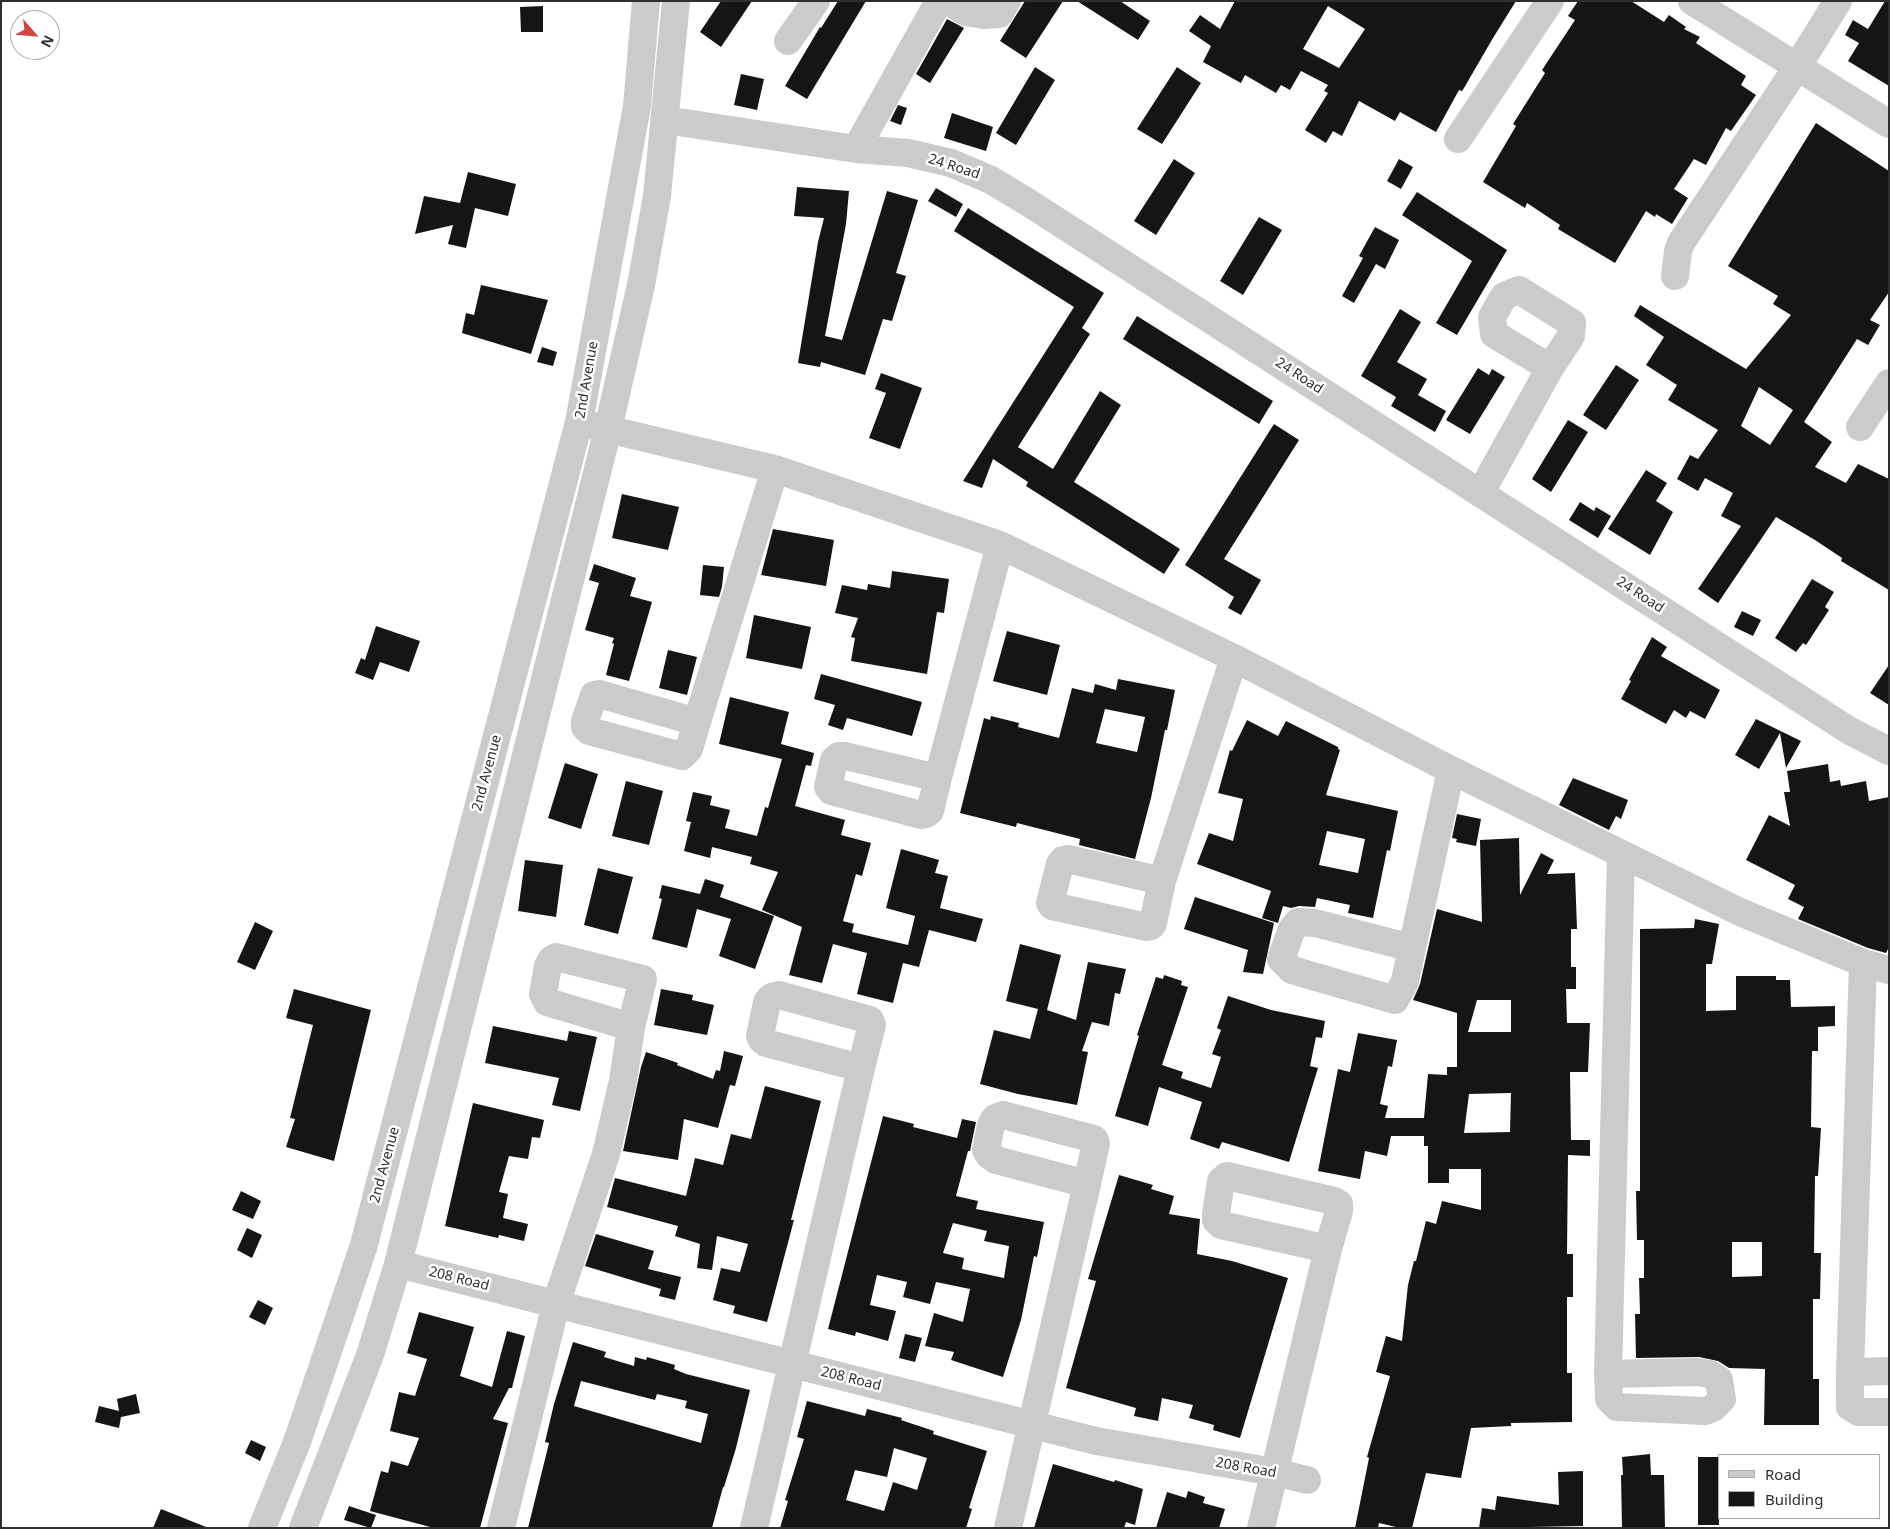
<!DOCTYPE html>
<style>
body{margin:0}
#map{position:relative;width:1890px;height:1529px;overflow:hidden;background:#fff;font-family:"Noto Sans",sans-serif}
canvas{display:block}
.frame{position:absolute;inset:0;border:2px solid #2e2e2e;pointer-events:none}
.legend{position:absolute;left:1718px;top:1454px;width:162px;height:65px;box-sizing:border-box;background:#fff;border:1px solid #ababab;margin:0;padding:6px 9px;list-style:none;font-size:15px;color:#2e2e2e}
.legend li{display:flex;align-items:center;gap:10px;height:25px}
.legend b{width:25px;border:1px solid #ababab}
.north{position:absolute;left:10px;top:10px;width:50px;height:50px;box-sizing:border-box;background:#fff;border:1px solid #ababab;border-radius:50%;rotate:117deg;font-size:14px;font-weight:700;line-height:20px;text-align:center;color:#2e2e2e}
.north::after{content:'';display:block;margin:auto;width:18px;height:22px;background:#d14644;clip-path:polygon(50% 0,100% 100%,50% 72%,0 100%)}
</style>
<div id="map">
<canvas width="1890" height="1529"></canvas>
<div class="frame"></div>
<ul class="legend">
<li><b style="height:6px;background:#cbcbcb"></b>Road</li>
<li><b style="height:14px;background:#151515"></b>Building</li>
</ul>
<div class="north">N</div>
</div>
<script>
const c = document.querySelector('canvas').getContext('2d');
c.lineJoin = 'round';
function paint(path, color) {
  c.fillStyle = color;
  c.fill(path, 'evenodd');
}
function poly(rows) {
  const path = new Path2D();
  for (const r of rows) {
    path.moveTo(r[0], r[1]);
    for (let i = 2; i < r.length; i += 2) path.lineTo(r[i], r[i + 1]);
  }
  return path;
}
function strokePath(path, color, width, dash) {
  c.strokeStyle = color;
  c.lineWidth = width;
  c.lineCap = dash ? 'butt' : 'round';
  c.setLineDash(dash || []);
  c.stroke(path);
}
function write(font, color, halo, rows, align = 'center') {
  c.font = font + ' "Noto Sans",sans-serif';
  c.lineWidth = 5;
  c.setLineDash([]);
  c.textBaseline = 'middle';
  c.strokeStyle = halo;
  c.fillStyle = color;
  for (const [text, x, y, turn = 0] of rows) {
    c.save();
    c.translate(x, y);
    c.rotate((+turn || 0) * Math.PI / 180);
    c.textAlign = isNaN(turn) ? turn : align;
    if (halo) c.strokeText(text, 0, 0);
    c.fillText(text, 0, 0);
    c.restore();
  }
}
paint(poly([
 [721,1,752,1,721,47,700,32],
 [838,1,866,1,807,99,785,86,820,27,821,28],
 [1025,1,1063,1,1026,58,1000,41],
 [1077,1,1120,1,1150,21,1138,40],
 [1235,1,1516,1,1493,38,1464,88,1462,91,1459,90,1436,132,1400,112,1395,121,1359,101,1342,136,1333,131,1326,143,1305,130,1328,93,1324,91,1328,85,1301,71,1290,90,1281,85,1276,93,1245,75,1241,83,1203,62,1211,46,1189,31,1200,15,1220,29],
 [1328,6,1365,29,1339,68,1303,49],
 [1578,1,1631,1,1664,22,1669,15,1686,27,1684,29,1700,37,1696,43,1746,76,1741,85,1756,95,1731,131,1726,128,1706,165,1694,159,1674,189,1688,198,1672,224,1656,214,1655,217,1646,211,1615,263,1558,229,1560,225,1527,203,1525,208,1483,182,1516,126,1513,124,1545,73,1542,70,1575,20,1568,16],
 [1885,1,1889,1,1889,86,1848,61,1859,43,1845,35,1853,20,1868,29],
 [543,6,543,32,521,32,520,7],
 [947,19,964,28,930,83,916,74],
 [1035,67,1055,80,1016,145,996,133],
 [1177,67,1201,83,1162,144,1137,129],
 [741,74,764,79,757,110,734,105],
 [898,105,907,108,901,125,890,121],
 [952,113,993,127,986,151,944,138],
 [1816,123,1889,171,1889,292,1870,320,1880,325,1868,345,1857,339,1804,422,1832,442,1815,467,1846,483,1858,464,1889,479,1889,590,1841,561,1842,558,1815,540,1776,517,1718,603,1698,589,1741,526,1721,516,1733,493,1705,478,1698,491,1677,479,1690,455,1698,459,1718,430,1668,400,1677,385,1646,365,1664,337,1634,316,1640,305,1746,369,1791,315,1773,304,1778,296,1728,266],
 [1759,387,1793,410,1770,445,1741,426],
 [1174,159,1195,173,1156,235,1134,221],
 [1399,159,1413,167,1401,189,1387,181],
 [468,172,516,184,508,216,475,208,466,248,448,244,453,225,415,234,424,196,460,203],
 [797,187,849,191,846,224,825,336,842,340,887,191,918,200,896,273,906,276,892,321,883,319,865,375,821,362,820,367,798,363,818,242,824,218,794,216],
 [936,188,963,204,956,217,928,201],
 [1417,192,1507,250,1457,335,1436,323,1472,261,1402,215],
 [968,208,1104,293,1082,328,1090,334,1018,447,1053,469,1100,391,1121,405,1074,482,1180,549,1164,574,1026,486,1028,482,993,459,982,488,963,481,1074,307,954,231],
 [1259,217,1282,230,1243,295,1220,281],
 [1375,227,1399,240,1385,269,1376,264,1354,303,1342,296,1363,258,1359,256],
 [481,285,548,300,531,354,462,333,466,313,474,315],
 [1400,309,1421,322,1397,362,1427,379,1418,395,1446,411,1435,432,1391,406,1396,397,1361,376],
 [1137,316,1273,401,1259,424,1123,339],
 [542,347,557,352,553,366,537,362],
 [1616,365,1639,380,1606,430,1583,415],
 [1478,368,1489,375,1492,369,1505,377,1470,434,1446,420],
 [881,373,922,388,900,449,869,438,886,393,875,389],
 [1568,420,1588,432,1551,492,1532,479],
 [1274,424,1299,440,1224,559,1261,580,1241,615,1228,608,1234,597,1185,565],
 [1646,470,1667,483,1656,501,1673,512,1650,555,1608,529],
 [622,494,679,507,668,550,612,538],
 [1580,502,1594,511,1596,507,1611,516,1598,538,1569,520],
 [773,529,834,540,826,586,761,575],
 [594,564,636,578,630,596,652,602,629,681,606,675,614,644,612,643,614,638,585,630,599,583,589,580],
 [703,565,724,567,722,587,719,597,700,595],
 [892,571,949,579,944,613,937,612,927,674,851,661,855,638,851,637,858,618,835,613,842,585,867,590,868,584,890,588],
 [1812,579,1834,592,1825,607,1829,610,1806,645,1803,643,1796,652,1775,638],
 [1742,611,1761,620,1753,636,1734,627],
 [754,615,811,627,802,669,746,658],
 [376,626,420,641,409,672,380,662,373,680,355,673,361,658,365,660],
 [1007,631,1060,645,1047,695,993,681],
 [1652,637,1667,647,1661,656,1720,690,1705,719,1690,711,1686,718,1674,710,1666,724,1621,699,1631,681,1629,680],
 [668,650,697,657,687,695,659,688],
 [1889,665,1889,705,1870,693],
 [821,674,922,702,912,736,847,718,843,730,828,725,835,705,814,699],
 [1118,679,1175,690,1167,730,1165,730,1151,798,1135,859,1079,845,1080,839,1017,823,1016,827,960,813,984,718,990,720,991,716,1019,723,1018,727,1059,738,1072,688,1093,693,1095,684,1116,690],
 [1105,709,1145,717,1137,752,1096,743],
 [730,697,789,712,781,744,814,753,811,766,806,765,795,806,845,820,841,835,871,843,862,876,856,874,843,921,854,924,852,932,908,945,915,916,886,908,901,849,939,860,935,873,948,876,940,908,983,919,976,942,929,930,919,967,903,963,893,1003,857,994,867,953,833,944,822,983,789,975,802,927,762,910,778,872,750,864,752,857,712,847,710,858,684,851,691,822,686,821,693,792,712,796,710,805,730,810,725,828,757,836,765,807,768,808,782,759,719,744],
 [1756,719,1801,741,1786,768,1780,733,1759,769,1735,755],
 [1247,720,1278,736,1286,721,1338,747,1338,749,1340,750,1326,795,1398,811,1390,851,1387,850,1373,918,1348,913,1350,905,1317,898,1315,907,1299,906,1291,908,1283,906,1278,923,1262,918,1271,891,1197,864,1209,833,1233,841,1243,799,1218,793,1230,750,1232,751],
 [1327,831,1365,839,1358,873,1319,865],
 [565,763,598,774,581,829,548,818],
 [1828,764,1830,782,1840,780,1841,786,1866,781,1869,801,1889,797,1889,947,1886,953,1868,948,1798,919,1804,907,1788,899,1795,885,1746,860,1769,815,1790,826,1784,792,1790,792,1787,771],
 [1573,778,1628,800,1621,819,1616,816,1609,830,1559,805],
 [626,781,663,791,649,845,612,836],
 [1457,814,1481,819,1476,846,1456,842,1457,839,1452,838],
 [1519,838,1520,895,1541,853,1554,860,1547,874,1575,873,1577,929,1571,929,1571,967,1576,967,1576,989,1566,989,1567,1023,1590,1023,1588,1072,1570,1072,1571,1140,1590,1140,1590,1156,1568,1155,1567,1254,1573,1254,1573,1297,1567,1297,1567,1373,1572,1373,1572,1422,1511,1423,1511,1426,1471,1428,1461,1478,1426,1473,1412,1528,1400,1528,1379,1523,1378,1528,1355,1528,1369,1458,1367,1457,1390,1376,1376,1372,1386,1336,1402,1341,1408,1285,1414,1261,1416,1261,1426,1221,1436,1224,1442,1201,1481,1210,1481,1169,1449,1169,1449,1183,1428,1183,1428,1146,1424,1146,1424,1136,1391,1136,1387,1156,1365,1151,1360,1179,1318,1171,1338,1069,1350,1072,1358,1033,1397,1040,1392,1067,1388,1066,1380,1104,1388,1106,1385,1118,1424,1118,1428,1074,1447,1075,1447,1067,1457,1067,1457,1013,1413,1000,1420,984,1437,909,1482,922,1480,840],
 [1477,1000,1511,1000,1511,1032,1468,1032],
 [1511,1093,1510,1132,1464,1133,1469,1094],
 [525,860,563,865,556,917,518,911],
 [598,868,633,877,618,934,584,925],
 [705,879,724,885,720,897,774,916,755,969,719,956,731,919,697,909,687,948,652,939,662,899,659,898,662,885,700,894],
 [1195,897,1274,923,1263,974,1243,972,1248,950,1184,929],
 [1695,919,1719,924,1712,964,1706,964,1706,1011,1736,1010,1736,976,1776,976,1776,980,1790,980,1791,1007,1835,1006,1835,1026,1818,1027,1818,1051,1812,1051,1811,1127,1821,1128,1818,1176,1815,1176,1814,1253,1821,1253,1820,1299,1813,1299,1813,1379,1819,1379,1819,1425,1764,1425,1765,1369,1729,1368,1718,1361,1699,1357,1636,1358,1635,1314,1640,1314,1639,1278,1644,1278,1644,1240,1637,1240,1636,1191,1640,1191,1640,929,1694,928],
 [1732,1242,1762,1242,1762,1276,1732,1277],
 [255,922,273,931,255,970,237,962],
 [1020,944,1061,955,1047,1010,1076,1020,1088,962,1126,969,1120,994,1115,993,1109,1026,1092,1022,1082,1051,1088,1052,1077,1105,1018,1094,980,1084,994,1030,1030,1039,1038,1009,1006,1001],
 [1164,975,1182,981,1181,985,1188,987,1162,1065,1183,1072,1181,1078,1211,1088,1221,1057,1212,1054,1221,1030,1217,1028,1228,996,1271,1010,1325,1021,1322,1038,1316,1037,1310,1066,1318,1068,1289,1162,1222,1142,1219,1149,1190,1139,1202,1102,1159,1087,1148,1126,1115,1116,1139,1036,1137,1035,1156,977,1163,979],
 [294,989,371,1010,334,1161,286,1147,295,1119,290,1118,313,1025,286,1018],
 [661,989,693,995,692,1000,714,1005,707,1035,654,1025],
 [493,1026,567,1041,569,1031,597,1037,580,1111,552,1105,559,1078,485,1063],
 [724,1051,743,1056,735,1086,730,1085,718,1128,684,1119,678,1160,623,1151,641,1067,646,1052,678,1063,677,1065,713,1079,716,1070,720,1071],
 [765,1086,821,1101,791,1220,794,1220,767,1322,733,1313,735,1306,713,1300,721,1268,740,1272,748,1244,717,1236,712,1270,697,1268,700,1244,675,1236,678,1226,607,1207,615,1178,686,1196,695,1158,723,1165,731,1134,751,1139],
 [473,1103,544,1120,540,1138,532,1137,528,1159,509,1156,499,1192,508,1194,503,1218,528,1224,524,1241,499,1235,498,1238,445,1226],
 [883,1116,914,1124,913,1127,957,1138,962,1119,976,1122,970,1151,968,1151,956,1196,978,1201,976,1209,1044,1222,1037,1257,1034,1256,1021,1320,1003,1377,951,1360,954,1352,925,1346,934,1313,963,1322,970,1289,936,1282,930,1304,903,1297,907,1282,877,1275,870,1305,896,1311,888,1341,856,1332,855,1336,828,1329],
 [953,1223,987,1231,984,1241,1009,1246,1004,1278,962,1269,964,1258,943,1253],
 [1119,1175,1153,1185,1151,1189,1174,1196,1169,1214,1200,1219,1197,1254,1232,1261,1288,1278,1240,1438,1213,1430,1214,1425,1189,1418,1193,1405,1162,1398,1158,1421,1134,1416,1136,1408,1066,1388,1096,1281,1088,1279],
 [241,1191,261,1201,253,1219,232,1210],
 [247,1228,262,1235,252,1258,237,1250],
 [596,1234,654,1251,648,1269,681,1277,675,1300,659,1296,661,1289,585,1266],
 [258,1300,273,1308,265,1325,249,1317],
 [419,1312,474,1327,460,1376,492,1387,507,1331,525,1336,512,1388,509,1388,493,1419,508,1423,480,1528,434,1528,370,1511,381,1471,388,1473,391,1461,408,1466,419,1438,390,1431,399,1392,415,1396,427,1359,407,1353],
 [905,1334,922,1338,915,1362,899,1358],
 [573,1342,606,1352,604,1357,634,1366,635,1357,646,1360,647,1357,675,1365,674,1369,686,1374,750,1390,736,1448,724,1487,723,1487,712,1528,528,1528,549,1443,545,1442,554,1404],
 [581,1381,655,1400,657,1394,687,1401,685,1408,708,1414,701,1443,574,1406],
 [136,1394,140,1413,121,1417,119,1428,95,1422,99,1406,119,1411,117,1399],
 [807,1401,865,1416,867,1409,902,1418,901,1420,934,1431,933,1434,987,1451,969,1508,972,1509,966,1528,780,1528,788,1501,785,1500,804,1439,797,1437],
 [894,1448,927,1458,917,1490,893,1482,884,1511,846,1500,855,1470,887,1477],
 [251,1440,266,1447,260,1461,245,1453],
 [1650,1454,1651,1475,1664,1475,1665,1528,1622,1528,1621,1475,1623,1475,1622,1457],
 [1698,1457,1719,1457,1719,1525,1698,1525],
 [1053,1464,1114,1482,1115,1480,1143,1489,1135,1525,1126,1522,1124,1528,1034,1528],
 [1583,1471,1583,1526,1479,1528,1482,1508,1495,1510,1497,1496,1559,1505,1558,1472],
 [1188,1491,1205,1497,1203,1503,1225,1509,1219,1528,1156,1528,1167,1492,1186,1498],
 [349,1506,376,1515,371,1528,344,1520],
 [161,1509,206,1527,206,1528,153,1528]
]), '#151515');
strokePath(poly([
 [948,1,965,12,984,15,999,14,1007,1],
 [1692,1,1889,124],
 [788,41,816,1],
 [665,120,856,149,908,153,951,163,991,180,1029,203,1850,731,1889,751],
 [1458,139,1550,1],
 [856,149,939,1],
 [1675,276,1678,251,1681,243,1797,67,1838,1],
 [590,425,775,469,1000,545,1234,658,1451,770,1740,912,1863,963,1889,970],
 [1860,427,1889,383],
 [1481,492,1550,368,1571,336,1572,323,1519,290,1504,296,1492,317,1494,334,1550,368],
 [599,694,697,722,689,749,682,756,589,731,585,727,585,721,594,695,599,694],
 [697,722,775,469],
 [839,756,845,756,938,778,930,811,926,814,921,815,831,791,828,787,834,760,839,756],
 [938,778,1000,545],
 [1068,859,1162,881,1153,923,1151,926,1147,927,1052,906,1050,903,1060,864,1063,860,1068,859],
 [1162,881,1234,658],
 [1298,922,1315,923,1412,948,1405,981,1395,1000,1292,970,1281,959,1292,929,1298,922],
 [1412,948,1451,770],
 [556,957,643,979,631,1027,547,1002,543,994,548,966,551,960,556,957],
 [779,995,870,1020,872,1025,861,1068,766,1043,762,1040,760,1036,767,1002,771,997,779,995],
 [1003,1115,1094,1139,1096,1143,1087,1184,996,1160,989,1155,986,1150,991,1125,995,1118,1003,1115],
 [1227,1176,1334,1201,1339,1204,1339,1211,1328,1249,1221,1225,1216,1220,1216,1214,1221,1181,1227,1176],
 [398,1264,1096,1441,1274,1472,1307,1480],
 [1889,1371,1850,1372,1850,1407,1858,1412,1889,1412],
 [1697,1372,1710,1374,1719,1380,1722,1399,1713,1408,1706,1411,1617,1407,1609,1399,1608,1374,1697,1372],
 [1850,1372,1863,963],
 [1608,1374,1621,854],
 [262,1528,297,1442,363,1248,579,422,637,106,646,1],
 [303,1528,370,1355,398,1264,608,429,641,285,657,196,676,1],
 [501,1528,556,1304,606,1154,623,1081,631,1027],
 [754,1528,861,1068],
 [1008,1528,1087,1184],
 [1261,1528,1328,1249]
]), '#cbcbcb', 28);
write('14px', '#2e2e2e', '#fff', [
 ["24 Road",954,167,18],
 ["24 Road",1299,376,33],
 ["2nd Avenue",587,380,-80],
 ["24 Road",1640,595,33],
 ["2nd Avenue",487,773,-75],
 ["2nd Avenue",385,1165,-75],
 ["208 Road",459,1279,14],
 ["208 Road",851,1379,14],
 ["208 Road",1246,1468,10]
]);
</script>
